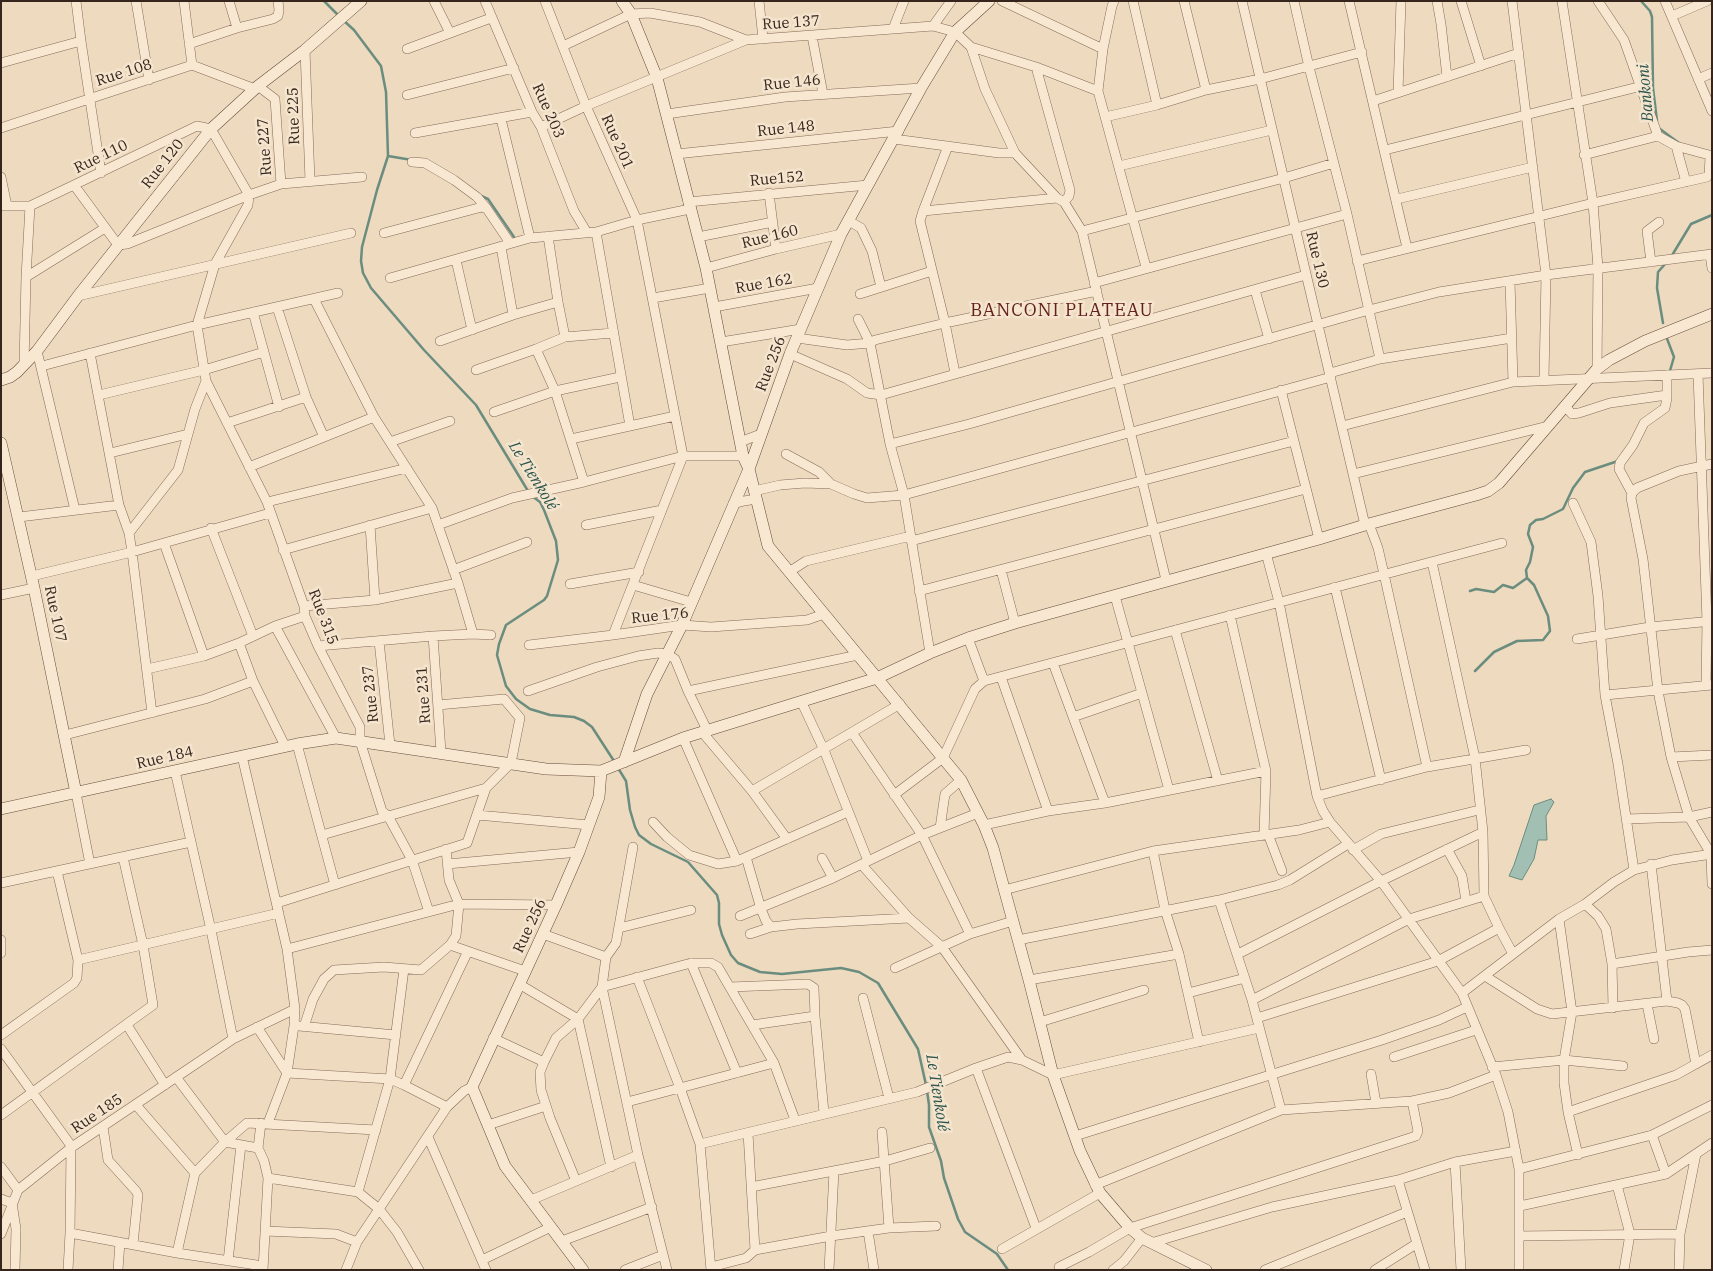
<!DOCTYPE html>
<meta charset="utf-8">
<style>
body{margin:0}
#map{position:relative;width:1713px;height:1271px;overflow:hidden;background:#eddabf;font-family:"IBM Plex Serif",serif}
canvas{display:block}
.frame{position:absolute;inset:0;border:2px solid #35251c;pointer-events:none}
</style>
<div id="map">
<canvas width="1713" height="1271"></canvas>
<div class="frame"></div>
</div>
<script>
const c = document.querySelector('canvas').getContext('2d');
c.lineJoin = 'round';
function paint(path, color) {
  c.fillStyle = color;
  c.fill(path, 'evenodd');
}
function poly(rows) {
  const path = new Path2D();
  for (const r of rows) {
    path.moveTo(r[0], r[1]);
    for (let i = 2; i < r.length; i += 2) path.lineTo(r[i], r[i + 1]);
  }
  return path;
}
function strokePath(path, color, width, dash) {
  c.strokeStyle = color;
  c.lineWidth = width;
  c.lineCap = dash ? 'butt' : 'round';
  c.setLineDash(dash || []);
  c.stroke(path);
}
function write(font, color, halo, rows, align = 'center') {
  c.font = font + ' "IBM Plex Serif",serif';
  c.lineWidth = 5;
  c.setLineDash([]);
  c.textBaseline = 'middle';
  c.strokeStyle = halo;
  c.fillStyle = color;
  for (const [text, x, y, turn = 0] of rows) {
    c.save();
    c.translate(x, y);
    c.rotate((+turn || 0) * Math.PI / 180);
    c.textAlign = isNaN(turn) ? turn : align;
    if (halo) c.strokeText(text, 0, 0);
    c.fillText(text, 0, 0);
    c.restore();
  }
}
const water = poly([
 [1551,799,1554,802,1546,816,1547,840,1538,840,1534,859,1522,880,1509,876,1514,865,1534,805,1551,799]
]);
paint(water, '#a2bfb3');
strokePath(water, '#6a8d7f', 1);
strokePath(poly([
 [324,1,339,16],
 [1641,1,1650,11,1652,17,1653,88,1657,121],
 [343,20,354,30,381,66,386,92,388,156,377,190,362,247,361,261,363,273,371,288,424,350,476,405,528,491],
 [1660,129,1679,143],
 [388,156,412,160],
 [479,195,488,199,514,237],
 [1671,257,1691,224,1712,215],
 [1663,323,1657,288,1658,272,1666,263],
 [1666,336,1674,357,1669,374],
 [532,496,540,502,544,510,556,541,558,560,547,596,544,600,506,625,499,644,497,655,506,686,516,699,530,709,550,715,574,717,584,721,592,727,614,761],
 [1470,591,1476,589,1494,592,1503,585,1513,588,1527,578,1526,570,1530,562,1533,547,1528,534,1530,525,1536,520,1543,519,1563,509,1573,488,1585,472,1618,461],
 [1475,671,1494,652,1517,641,1543,640,1550,631,1548,616,1534,585,1527,578],
 [618,768,626,781,630,810,635,827,639,835,651,844,688,862,717,895,719,903,719,924,722,935,731,955,738,963,760,972,782,974,841,968,859,972,878,983,918,1049,926,1085],
 [927,1091,929,1105,929,1127,941,1161,944,1178,958,1219,965,1232,997,1254,1008,1270]
]), '#6a8d7f', 2.5);
const street = poly([
 [76,1,81,41,101,173],
 [136,1,149,80],
 [184,1,192,65],
 [229,1,237,28],
 [434,1,450,33],
 [485,1,532,112,541,127,574,211,586,231],
 [545,1,586,106,637,220,683,456,613,635],
 [759,1,763,39],
 [1002,1,1103,49],
 [1114,1,1112,6,1103,49,1098,91,1146,267],
 [1133,1,1157,105],
 [1184,1,1206,90],
 [1242,1,1365,525],
 [1294,1,1309,67,1347,214,1380,359],
 [1349,1,1407,248],
 [1437,1,1441,24,1447,77],
 [1461,1,1481,66],
 [1512,1,1546,275,1544,379],
 [1562,1,1593,203,1598,268,1597,369],
 [1665,1,1712,111],
 [1672,16,1707,1],
 [933,26,951,1],
 [893,29,904,1],
 [812,36,823,94],
 [189,44,237,28,273,19,278,16,279,10,278,1],
 [563,46,631,14,650,13,700,22,746,40,933,26,955,32,971,47,1036,67,1098,91],
 [971,47,985,89,1015,153,1057,198,1064,202,1082,231,1166,580],
 [407,49,491,18],
 [305,50,310,181],
 [1,63,81,41],
 [1036,67,1070,190,1069,196,1064,202],
 [1698,79,1712,73],
 [258,86,275,99,281,184],
 [1398,93,1401,1],
 [407,95,514,68],
 [1373,101,1519,53],
 [667,114,785,97,921,88],
 [1105,117,1157,105,1206,90,1260,79,1362,52],
 [501,119,530,238],
 [541,127,586,106,746,40],
 [1,128,192,65,255,89],
 [415,133,532,112],
 [894,139,999,153,1015,153],
 [948,146,923,211,1057,198],
 [1676,146,1686,182],
 [1385,150,1642,86],
 [676,154,899,131],
 [1584,155,1658,136],
 [412,162,425,163,454,180,477,197,487,209],
 [1119,166,1272,130],
 [1,177,7,206],
 [769,193,776,249],
 [1397,199,1533,167],
 [688,202,868,185],
 [1,206,30,206,197,126,211,129,249,195,127,244,118,245,74,185],
 [923,211,920,221,945,323,955,373],
 [849,221,861,228,872,251,881,287],
 [1082,231,1284,178,1334,163],
 [596,232,630,426],
 [384,233,482,207,487,209,510,243],
 [548,236,558,302,565,337],
 [698,237,773,222],
 [501,247,513,315],
 [1710,255,1712,268],
 [456,260,472,330],
 [1357,261,1593,203,1707,177,1709,174,1710,158,1709,155,1676,146,1658,136,1624,40,1598,1],
 [1651,262,1647,231,1659,222],
 [706,268,776,249,841,234],
 [26,277,105,228],
 [390,278,530,238,596,232,637,220,690,209],
 [1510,281,1513,382],
 [1094,283,1347,214],
 [1255,290,1269,339],
 [860,294,932,271],
 [78,296,351,233],
 [653,298,710,288],
 [314,299,374,417,432,508,458,583,473,634],
 [277,307,306,397,324,437],
 [714,307,818,288],
 [253,312,279,407],
 [858,319,870,343,890,444,904,495,930,653],
 [797,338,847,345,870,343,875,340,945,323,1097,291],
 [440,341,513,315,558,302],
 [721,342,801,329],
 [536,349,555,391,584,482],
 [37,351,75,510],
 [90,353,119,505,129,533,132,552,152,713],
 [790,354,847,379,867,393,881,395,1306,275],
 [24,365,26,277,30,206],
 [42,366,197,325,338,293],
 [476,370,536,349,565,337,613,333],
 [1330,373,1380,359,1512,338],
 [1698,374,1707,621,1706,685],
 [206,381,267,502,304,606,305,616,318,646,360,727,360,741,382,811,388,816,412,860,429,912],
 [1281,390,1319,539],
 [99,395,204,370,264,352],
 [1565,406,1572,414,1579,413,1610,403,1667,395],
 [494,412,555,391,620,377],
 [227,423,306,397],
 [1342,426,1513,382,1712,373],
 [571,439,675,416],
 [390,442,450,421],
 [740,442,761,434],
 [890,444,969,424,1369,310,1439,292,1546,275,1712,254],
 [110,453,188,434],
 [786,454,819,472,831,484],
 [1712,464,1679,471,1637,488,1632,493,1631,498,1643,559,1658,691,1671,757,1689,817,1711,854,1712,884],
 [249,467,374,417],
 [1353,474,1548,426],
 [754,491,780,485,805,483,831,484,854,494,867,498,904,495,1331,377],
 [1632,493,1619,469,1620,463,1633,445,1644,423,1665,408,1667,398,1667,375],
 [267,502,407,468],
 [1573,503,1591,542,1598,596,1605,695,1618,764,1634,870],
 [733,504,744,501,756,499],
 [19,517,119,505],
 [1369,524,1378,548,1384,574,1427,767],
 [370,525,375,600],
 [438,525,512,498,584,482,683,456,743,456],
 [586,525,662,510],
 [211,528,253,636],
 [129,533,178,470,195,409,206,381,197,325,215,264,248,205,249,195,281,184,362,177],
 [911,541,1294,441],
 [164,543,204,656],
 [283,550,432,508],
 [1266,553,1279,602,1317,796,1323,811,1330,822,1381,881,1462,993,1496,1075,1508,1112,1519,1169,1519,1270],
 [453,570,527,542],
 [1001,570,1015,623],
 [789,572,806,561,911,536],
 [32,576,132,552,270,513],
 [570,584,639,572],
 [633,585,691,602],
 [1335,587,1381,780],
 [919,591,1306,489],
 [1,595,34,588],
 [1115,596,1169,790],
 [304,606,375,600,458,583],
 [1230,615,1266,771,1264,835],
 [275,626,336,738],
 [1175,630,1218,781],
 [433,636,441,752],
 [968,638,984,681],
 [1577,639,1650,627,1712,621],
 [379,641,390,745],
 [239,643,253,681,285,746],
 [529,645,613,635,682,625,711,627,807,620,824,614],
 [318,646,433,636,473,634,491,635],
 [1053,663,1105,803],
 [147,669,204,656,239,643,275,626,305,616],
 [1001,677,1048,811],
 [528,691,597,667,638,656,658,653,667,654,675,659,688,691,707,730],
 [688,691,858,655],
 [1605,695,1712,685],
 [801,701,824,750,868,861],
 [1073,717,1142,693],
 [702,732,752,791,787,839],
 [853,734,922,835,970,934],
 [65,735,205,699,253,681],
 [683,738,737,861],
 [297,744,335,885],
 [242,756,287,949,295,1009,294,1026,287,1073,268,1123],
 [1671,757,1712,755],
 [175,771,211,930,233,1039],
 [752,791,900,704],
 [76,793,90,864],
 [894,795,943,758,975,689,984,681,1502,543],
 [1317,796,1427,767,1526,750],
 [477,815,589,825],
 [1626,819,1689,817,1712,812],
 [653,822,667,837,689,855,718,864,737,861,848,812],
 [984,825,1048,811,1105,803,1266,771],
 [940,828,945,794,961,780],
 [1268,834,1282,871],
 [322,835,486,788,511,763,520,718,504,699,438,705],
 [1447,849,1462,876,1466,901],
 [1353,850,1381,834,1479,810],
 [1153,851,1165,910,1179,954,1199,1042],
 [746,857,761,909,766,921,771,927],
 [822,858,833,878],
 [447,864,579,852],
 [1651,864,1667,1001],
 [862,865,909,918,942,947,1022,1060],
 [1,883,191,842],
 [1004,890,1153,851,1299,830,1330,822],
 [1219,900,1252,1000,1281,1110],
 [277,903,467,843,486,788],
 [1585,904,1598,916,1606,929,1612,964,1613,1008],
 [740,916,833,878,922,835,978,813],
 [1559,919,1572,1012,1564,1060,1564,1083,1568,1112,1578,1155],
 [619,928,691,910],
 [1499,928,1513,954],
 [543,934,606,957],
 [750,934,771,927,797,924,909,918],
 [1,940,1,953],
 [1018,940,1219,900,1278,885,1290,880,1348,844],
 [450,945,525,971],
 [287,949,459,904,556,905],
 [1238,954,1381,881,1483,832],
 [78,960,279,913],
 [691,963,737,1073],
 [1612,964,1688,952,1712,950],
 [895,968,970,934,1013,921],
 [1485,976,1537,1009,1552,1014,1667,1001,1678,1003,1682,1005,1685,1009,1696,1064],
 [637,977,680,1088,700,1144,711,1270],
 [1029,980,1179,954],
 [519,984,578,1019,611,1167],
 [730,987,808,984,814,988,815,1016,824,1113],
 [1188,993,1245,978],
 [1462,993,1559,919,1585,904,1614,882,1634,870,1672,860,1712,854],
 [863,998,889,1098],
 [1252,1000,1409,919,1484,896],
 [1647,1004,1654,1039],
 [1257,1018,1438,961,1499,928,1484,896,1483,832,1475,758,1432,562],
 [1040,1022,1144,990],
 [127,1025,165,1085],
 [752,1025,815,1016],
 [299,1026,396,1035],
 [257,1027,287,1073],
 [304,1027,313,999,324,979,334,970,384,967,421,970,450,945,456,936,459,904,449,880,446,849],
 [1,1035,74,983,77,978,78,960,57,871],
 [493,1038,544,1062],
 [1,1049,72,1147],
 [1394,1057,1476,1030],
 [1492,1067,1564,1060,1623,1066],
 [976,1068,1036,1228],
 [287,1073,390,1079,404,1085,447,1107],
 [1371,1074,1376,1103],
 [176,1077,225,1142,258,1148],
 [404,1085,468,951],
 [627,1102,774,1063],
 [136,1105,195,1173],
 [1568,1112,1676,1075,1712,1055],
 [1,1115,153,1005,143,945,123,857],
 [261,1123,258,1148,264,1161,268,1178,263,1270],
 [488,1125,546,1106],
 [103,1127,108,1160,136,1191,138,1195,133,1244],
 [882,1132,889,1228],
 [748,1133,755,1250],
 [1652,1135,1666,1174],
 [1075,1136,1382,1040,1439,1020,1467,1007],
 [428,1137,486,1270],
 [700,1144,917,1092,976,1068,1008,1057,1022,1060,1053,1075,1259,1028],
 [1455,1162,1461,1270],
 [1,1167,18,1190],
 [1519,1169,1652,1135,1712,1105],
 [268,1178,358,1192,379,1209,397,1232,419,1270],
 [1398,1180,1425,1270],
 [576,1181,550,1118,541,1090,540,1072,544,1062,556,1038,578,1019,602,987,606,957,616,943,633,847],
 [1095,1185,1281,1110,1412,1101,1449,1093,1496,1075],
 [1617,1185,1630,1234,1624,1270],
 [751,1187,885,1161,930,1148],
 [358,1192,390,1079,404,969],
 [1,1199,12,1203,16,1229,15,1270],
 [531,1200,638,1155],
 [1520,1206,1666,1174,1712,1143],
 [265,1231,336,1234,357,1242],
 [868,1231,874,1270],
 [70,1233,177,1253,263,1266],
 [1,1234,18,1190,72,1147,233,1039,295,1009],
 [1519,1236,1680,1234],
 [562,1241,652,1207],
 [1151,1243,1272,1207,1398,1180,1455,1162,1516,1151],
 [1002,1249,1100,1193],
 [177,1253,195,1173,225,1142,247,1123,376,1130],
 [482,1260,551,1227],
 [228,1261,241,1145],
 [711,1267,746,1258,755,1250,831,1236,889,1228,936,1226],
 [1059,1267,1089,1252,1130,1228,1416,1136,1418,1131,1412,1101],
 [68,1270,70,1233,71,1149],
 [118,1270,120,1242],
 [346,1270,357,1242,447,1107,464,1091,472,1087],
 [625,1270,663,1255],
 [667,1270,638,1155,602,987,691,963,711,963,718,967,774,1063,795,1120],
 [829,1270,834,1171],
 [1113,1270,1124,1261,1142,1238],
 [1265,1270,1407,1212],
 [1375,1270,1416,1244],
 [1679,1270,1680,1234,1696,1154]
]);
const secondary = poly([
 [622,1,631,14,657,78,706,268,743,456,749,469,768,546,961,780,984,825,993,848,1029,980,1053,1075,1080,1151,1100,1193,1130,1228,1142,1238,1206,1270],
 [1,380,10,377,17,372,37,351,78,296,211,129,258,86,305,50,361,1],
 [1,443,34,588,76,793],
 [624,762,647,694,682,625,749,469,790,354,841,234,921,88,955,32,989,1],
 [1,809,297,744,336,738,546,769,601,771,683,738,877,678,930,653,968,638,1015,623,1319,539,1365,525,1476,495,1488,491,1499,483,1597,369,1609,360,1645,341,1712,314],
 [583,1270,505,1166,472,1087,556,905,579,852,599,797,601,771]
]);
strokePath(street, '#866a58', 10);
strokePath(secondary, '#674c3b', 12);
strokePath(street, '#f8e8d2', 9);
strokePath(secondary, '#f8e8d2', 11);
write('15px', '#35251c', '#f5e5ce', [
 ["Rue 137",791,23,-4],
 ["Rue 108",124,73,-18],
 ["Rue 146",792,83,-6],
 ["Rue 203",548,111,66],
 ["Rue 225",294,116,-92],
 ["Rue 148",786,129,-6],
 ["Rue 201",617,142,66],
 ["Rue 227",265,147,-94],
 ["Rue 110",101,157,-26],
 ["Rue 120",163,164,-52],
 ["Rue152",777,179,-5],
 ["Rue 160",770,237,-14],
 ["Rue 130",1317,260,77],
 ["Rue 162",764,284,-10],
 ["Rue 256",771,364,-69],
 ["Rue 107",55,614,78],
 ["Rue 176",660,616,-6],
 ["Rue 315",323,617,69],
 ["Rue 237",371,694,-96],
 ["Rue 231",424,695,-94],
 ["Rue 184",165,758,-13],
 ["Rue 256",530,926,-65],
 ["Rue 185",97,1114,-34]
]);
write('italic 16px', '#2b554d', '#f5e5ce', [
 ["Bankoni",1646,93,-95],
 ["Le Tienkolé",533,476,58],
 ["Le Tienkolé",937,1093,81]
]);
c.letterSpacing = '1px';
write('18px', '#62211c', '#f5e5ce', [
 ["BANCONI PLATEAU",1062,311]
]);
c.letterSpacing = '0px';
</script>
